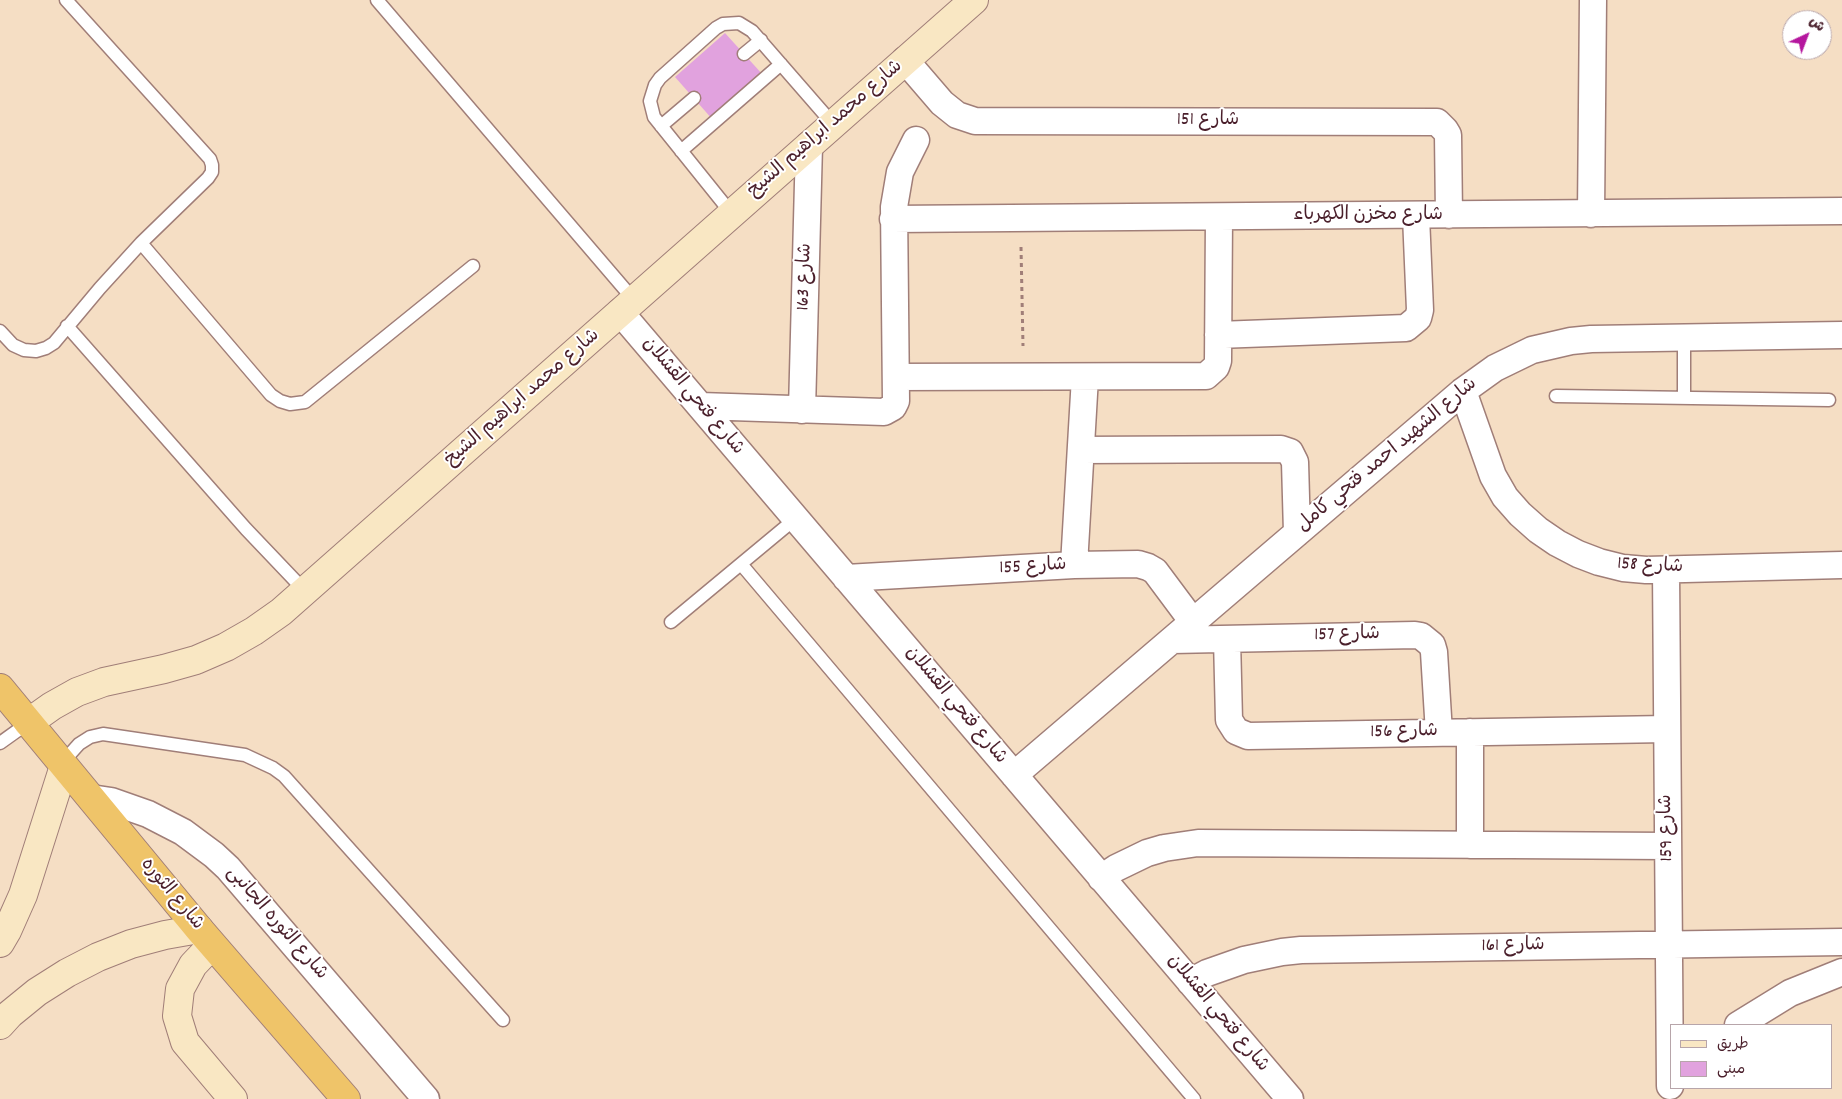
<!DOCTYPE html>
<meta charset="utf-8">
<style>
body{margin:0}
#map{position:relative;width:1842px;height:1099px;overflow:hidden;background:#f5dec4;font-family:Dekko,"Playpen Sans Arabic",sans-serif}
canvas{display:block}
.legend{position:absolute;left:1670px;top:1024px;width:162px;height:65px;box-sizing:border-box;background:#fff;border:1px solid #b7a5aa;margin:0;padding:6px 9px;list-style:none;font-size:15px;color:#4a1f2b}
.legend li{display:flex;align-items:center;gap:10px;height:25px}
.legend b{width:25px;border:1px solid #b7a5aa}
.north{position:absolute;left:1782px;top:10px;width:50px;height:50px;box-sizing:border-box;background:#fff;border:1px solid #b7a5aa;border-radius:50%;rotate:43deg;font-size:14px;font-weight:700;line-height:20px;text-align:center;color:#4a1f2b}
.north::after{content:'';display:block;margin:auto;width:18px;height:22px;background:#b5179e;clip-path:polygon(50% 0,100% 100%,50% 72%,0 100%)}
</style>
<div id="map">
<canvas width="1842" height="1099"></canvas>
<ul class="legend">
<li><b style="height:6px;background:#f9e7c3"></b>طريق</li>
<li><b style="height:14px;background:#e1a2de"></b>مبنى</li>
</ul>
<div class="north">ش</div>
</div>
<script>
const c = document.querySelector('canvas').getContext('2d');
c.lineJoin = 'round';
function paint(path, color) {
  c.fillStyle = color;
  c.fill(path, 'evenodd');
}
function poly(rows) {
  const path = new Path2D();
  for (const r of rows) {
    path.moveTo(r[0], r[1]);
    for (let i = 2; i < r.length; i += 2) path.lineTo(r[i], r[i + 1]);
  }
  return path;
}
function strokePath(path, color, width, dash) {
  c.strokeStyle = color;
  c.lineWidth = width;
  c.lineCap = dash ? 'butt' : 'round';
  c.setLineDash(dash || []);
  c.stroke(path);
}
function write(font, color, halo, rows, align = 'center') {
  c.font = font + ' Dekko,"Playpen Sans Arabic",sans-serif';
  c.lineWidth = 4;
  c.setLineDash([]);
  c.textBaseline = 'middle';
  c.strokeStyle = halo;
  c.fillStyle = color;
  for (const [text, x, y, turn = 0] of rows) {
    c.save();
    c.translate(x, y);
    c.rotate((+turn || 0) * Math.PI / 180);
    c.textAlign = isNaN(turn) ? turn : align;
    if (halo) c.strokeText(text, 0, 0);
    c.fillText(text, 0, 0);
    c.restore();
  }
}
paint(poly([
 [725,33,763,75,713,120,675,77]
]), '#e1a2de');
const lane = poly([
 [377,0,634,300],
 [744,54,761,40],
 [661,126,694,98],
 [681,151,781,64],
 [732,214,654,117,650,101,655,85,660,78,716,28,723,24,739,23,752,31,833,124],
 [141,243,271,395,280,401,290,404,305,402,473,266],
 [67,326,246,529,305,591],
 [0,331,13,345,24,350,36,351,46,348,54,343,100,288,141,243,208,178,212,172,212,165,210,159,66,0],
 [1684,338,1684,398],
 [1556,396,1829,400],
 [741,564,1194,1099],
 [671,622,795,519],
 [0,743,28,723],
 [64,766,70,754,79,744,90,737,103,734,245,755,273,768,284,776,503,1020]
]);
const street = poly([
 [905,60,942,103,957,115,975,121,1437,122,1445,130,1448,135,1449,215],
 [1591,214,1593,0],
 [893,219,1842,211],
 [620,312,1290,1099],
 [1218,335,1406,328,1418,318,1420,310,1416,216],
 [896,377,1206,376,1216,367,1218,361,1219,217],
 [1463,391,1493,476,1505,497,1520,514,1538,530,1557,543,1578,554,1599,562,1623,568,1646,570,1842,565],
 [700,406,884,412,893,407,896,401,894,207,900,172,916,140],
 [802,410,809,145],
 [1081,450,1281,449,1290,452,1295,462,1297,533],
 [1074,565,1085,377],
 [1666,570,1670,1086],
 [846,578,1074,565,1138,564,1148,567,1155,571,1193,622],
 [1227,639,1229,720,1236,731,1248,736,1667,729],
 [1172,640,1415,635,1421,636,1432,645,1434,652,1439,733],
 [1470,732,1470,845],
 [1014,775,1463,391,1495,368,1532,350,1571,341,1591,339,1842,335],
 [91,798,111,801,148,814,183,832,214,855,228,868,426,1099],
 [1101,878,1116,868,1147,853,1164,848,1198,843,1668,846],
 [1190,982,1207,973,1244,960,1282,952,1301,950,1842,942],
 [1738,1025,1790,993,1842,972]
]);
const secondary = poly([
 [28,723,52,706,77,692,104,682,164,669,196,660,226,647,254,631,281,612,974,0],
 [0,943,7,931,23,895,64,766],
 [212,945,193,965,180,989,177,1016,185,1042,233,1099],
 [0,1025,10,1014,37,992,67,973,98,957,131,944,165,935,199,929]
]);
const highway = poly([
 [0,688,199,929,346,1099]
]);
strokePath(lane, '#a07e78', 15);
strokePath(street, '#a07e78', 29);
strokePath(secondary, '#a07e78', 30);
strokePath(highway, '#a07e78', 30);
strokePath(poly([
 [1021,247,1023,346]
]), '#a07e78', 3, [4, 4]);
strokePath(lane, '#fff', 12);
strokePath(street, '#fff', 26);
strokePath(secondary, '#f9e7c3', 28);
strokePath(highway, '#efc469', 28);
write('19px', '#4a1f2b', '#fff', [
 ["شارع 151",1208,121],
 ["شارع محمد ابراهيم الشيخ",826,130,-41],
 ["شارع مخزن الكهرباء",1368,216],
 ["شارع 163",806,277,-88],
 ["شارع فتحي القشلان",692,397,50],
 ["شارع محمد ابراهيم الشيخ",523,399,-41],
 ["شارع الشهيد احمد فتحي كامل",1388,456,-40],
 ["شارع 158",1650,567,3],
 ["شارع 155",1033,568,-3],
 ["شارع 157",1347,636,-1],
 ["شارع فتحي القشلان",955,706,50],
 ["شارع 156",1404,733,-1],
 ["شارع 159",1668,828,-91],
 ["شارع الثوره",171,895,50],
 ["شارع الثوره الجانبى",276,924,49],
 ["شارع 161",1513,947,-1],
 ["شارع فتحي القشلان",1217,1014,50]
]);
</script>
